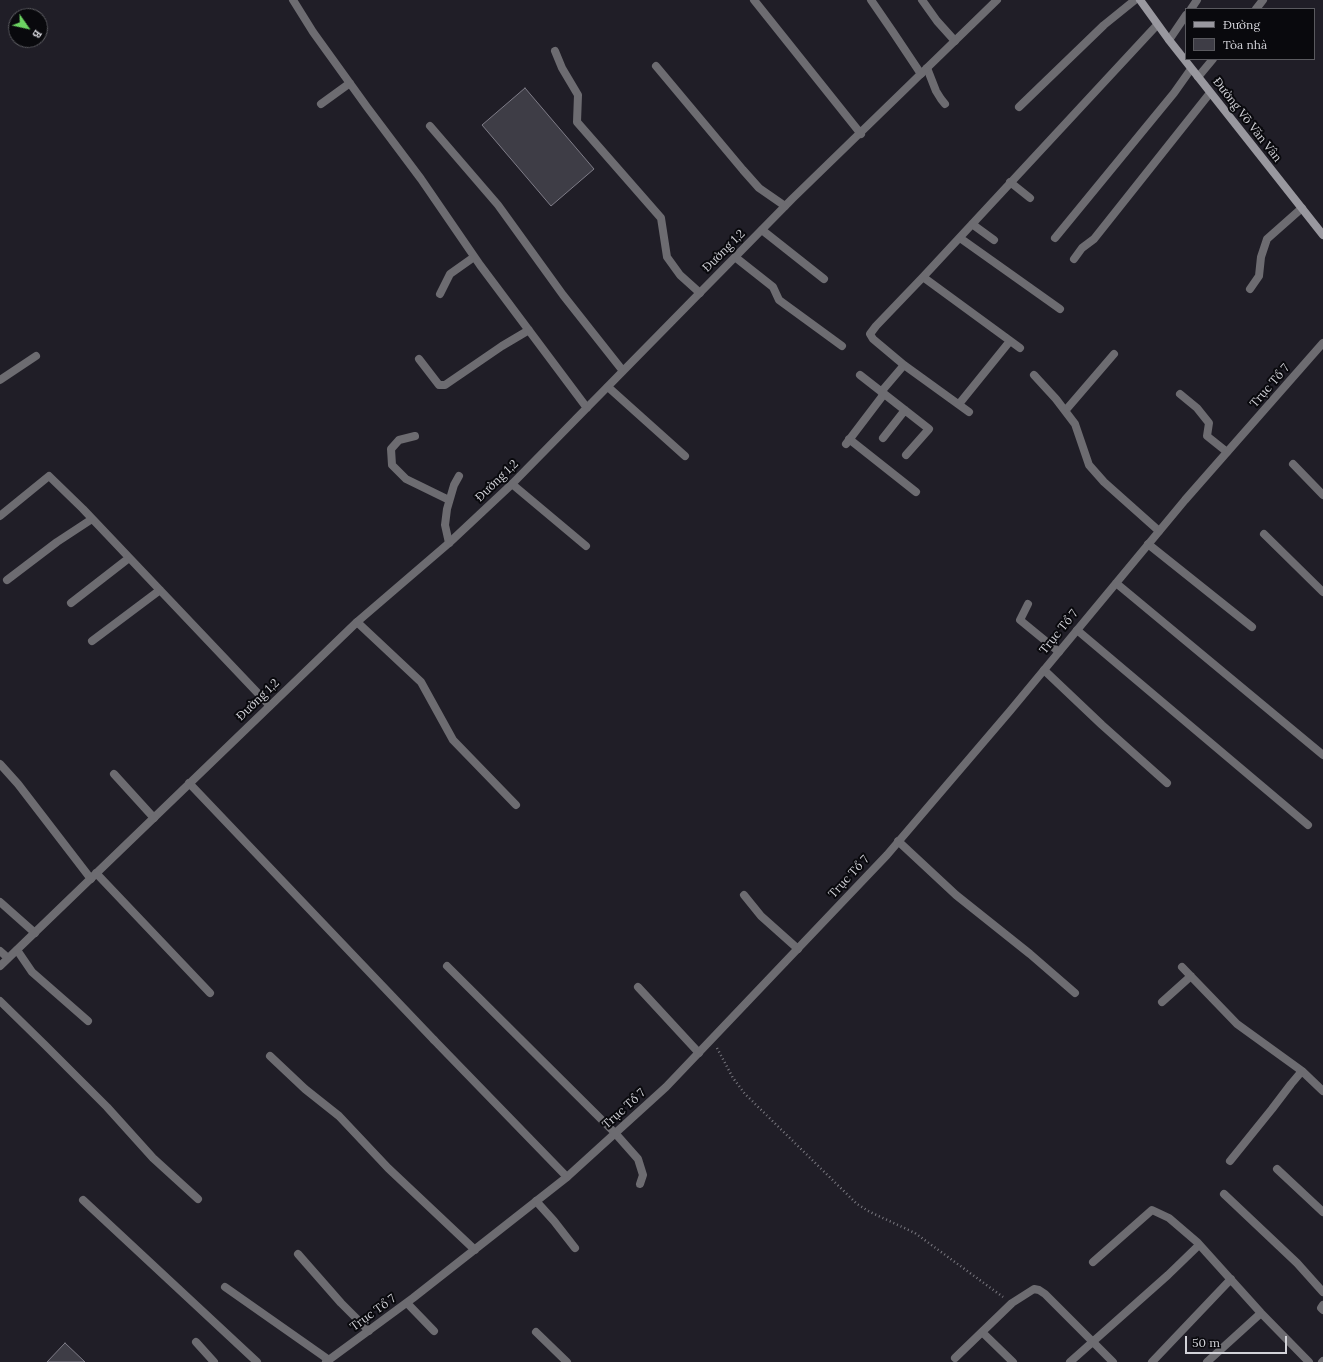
<!DOCTYPE html>
<meta charset="utf-8">
<style>
body{margin:0}
#map{position:relative;width:1323px;height:1362px;overflow:hidden;background:#201e27;font-family:Lora,serif}
canvas{display:block}
.legend{position:absolute;left:1185px;top:8px;width:130px;height:52px;box-sizing:border-box;background:#09090d;border:1px solid #5a5a5f;margin:0;padding:5px 7px;list-style:none;font-size:12px;color:#d3d3d9}
.legend li{display:flex;align-items:center;gap:8px;height:20px}
.legend b{width:20px;border:1px solid #5a5a5f}
.north{position:absolute;left:8px;top:8px;width:40px;height:40px;box-sizing:border-box;background:#09090d;border:1px solid #5a5a5f;border-radius:50%;rotate:124deg;font-size:11px;font-weight:700;line-height:16px;text-align:center;color:#d3d3d9}
.north::after{content:'';display:block;margin:auto;width:14px;height:18px;background:#6cd362;clip-path:polygon(50% 0,100% 100%,50% 72%,0 100%)}
.scale{position:absolute;left:1185px;top:1336px;width:102px;height:18px;box-sizing:border-box;border:2px solid #d3d3d9;border-top:0;padding-left:5px;font-size:12px;line-height:14px;white-space:nowrap;color:#d3d3d9;-webkit-text-stroke:3px #09090d;paint-order:stroke}
</style>
<div id="map">
<canvas width="1323" height="1362"></canvas>
<ul class="legend">
<li><b style="height:5px;background:#99989f"></b>Đường</li>
<li><b style="height:11px;background:#3e3d46"></b>Tòa nhà</li>
</ul>
<div class="north">B</div>
<div class="scale">50 m</div>
</div>
<script>
const c = document.querySelector('canvas').getContext('2d');
c.lineJoin = 'round';
function paint(path, color) {
  c.fillStyle = color;
  c.fill(path, 'evenodd');
}
function poly(rows) {
  const path = new Path2D();
  for (const r of rows) {
    path.moveTo(r[0], r[1]);
    for (let i = 2; i < r.length; i += 2) path.lineTo(r[i], r[i + 1]);
  }
  return path;
}
function strokePath(path, color, width, dash) {
  c.strokeStyle = color;
  c.lineWidth = width;
  c.lineCap = dash ? 'butt' : 'round';
  c.setLineDash(dash || []);
  c.stroke(path);
}
function write(font, color, halo, rows, align = 'center') {
  c.font = font + ' Lora,serif';
  c.lineWidth = 4;
  c.setLineDash([]);
  c.textBaseline = 'middle';
  c.strokeStyle = halo;
  c.fillStyle = color;
  for (const [text, x, y, turn = 0] of rows) {
    c.save();
    c.translate(x, y);
    c.rotate((+turn || 0) * Math.PI / 180);
    c.textAlign = isNaN(turn) ? turn : align;
    if (halo) c.strokeText(text, 0, 0);
    c.fillText(text, 0, 0);
    c.restore();
  }
}
const building = poly([
 [525,88,594,169,551,206,482,125,525,88],
 [65,1343,85,1362,47,1362,65,1343]
]);
paint(building, '#3e3d46');
strokePath(building, '#7f7d88', 1);
strokePath(poly([
 [717,1048,733,1078,745,1094,857,1204,870,1212,915,1233,1003,1297]
]), '#7a7980', 2.5, [1, 3]);
strokePath(poly([
 [871,0,893,32,921,74],
 [922,0,937,21,955,41],
 [555,51,562,68,578,95,577,122,661,218,667,257,680,275,700,293],
 [656,66,743,170,759,188,785,206],
 [927,68,936,91,941,99,945,104],
 [1019,107,1104,25,1135,0],
 [762,230,824,279],
 [1055,238,1174,93,1191,69],
 [1074,259,1082,248,1094,239,1210,93],
 [1034,375,1056,399,1075,424,1089,465,1104,482,1159,531],
 [608,387,685,456],
 [1180,394,1197,408,1209,423,1207,436,1227,452],
 [1065,411,1114,354],
 [415,436,399,440,391,449,392,465,406,479,449,500],
 [512,484,586,546],
 [449,543,445,525,447,509,454,485,459,476],
 [1148,544,1252,627],
 [1028,604,1020,620,1059,652],
 [357,622,421,682,453,740,516,805],
 [1077,630,1308,825],
 [1044,670,1102,725,1167,783],
 [0,764,18,784,91,879],
 [114,774,154,818],
 [898,841,956,895,1030,954,1075,993],
 [744,895,761,916,798,949],
 [0,902,35,933],
 [17,950,32,972,88,1021],
 [447,966,615,1133,638,1159,643,1175,640,1184],
 [638,987,699,1053],
 [0,1001,45,1045,107,1107,153,1158,198,1199],
 [434,1040,567,1177],
 [83,1200,257,1362],
 [536,1201,554,1221,575,1248],
 [225,1287,329,1360],
 [196,1342,214,1362]
]), '#6d6c71', 8);
strokePath(poly([
 [293,0,313,32,367,107,421,179,480,265,587,408],
 [754,0,861,134],
 [1191,9,1197,0],
 [1256,9,1263,0],
 [1169,40,1186,15],
 [1198,77,1213,59],
 [321,104,350,83],
 [430,126,498,205,563,295,623,371],
 [1010,182,1030,198],
 [972,224,994,240],
 [960,238,1060,309],
 [735,257,773,287,779,300,842,346],
 [923,277,1020,348],
 [1250,289,1259,276,1261,257,1267,239,1302,208],
 [440,294,450,274,474,257],
 [419,359,439,385,445,385,502,346,529,330],
 [860,375,929,429,906,455],
 [0,380,36,356],
 [881,392,904,365],
 [959,404,1010,341],
 [969,412,904,365,873,339,870,334,876,326,923,277,1157,25],
 [883,438,905,410],
 [849,439,916,492],
 [846,444,884,394],
 [1293,464,1323,495],
 [0,516,49,476,83,509,270,706],
 [1264,534,1323,592],
 [7,580,57,542,92,519],
 [1116,583,1323,755],
 [71,603,129,558],
 [92,641,160,590],
 [189,783,434,1040],
 [96,873,210,993],
 [0,951,8,958],
 [0,966,357,622,449,543,512,484,792,199,997,0],
 [1182,967,1237,1024,1302,1071,1323,1091],
 [1162,1002,1191,976],
 [270,1056,305,1089,339,1116,388,1168,475,1250],
 [1230,1161,1272,1109,1291,1084,1302,1071],
 [1277,1169,1323,1212],
 [1224,1194,1297,1263,1323,1292],
 [298,1254,341,1303,369,1331],
 [1093,1262,1152,1210,1169,1218,1197,1242,1261,1313,1309,1362],
 [407,1303,434,1331],
 [1323,1305,1321,1308,1323,1310],
 [536,1332,567,1362],
 [982,1332,1013,1362],
 [955,1358,1012,1303,1034,1289,1039,1290,1045,1294,1113,1362],
 [326,1362,413,1298,567,1177,666,1087,887,855,1010,711,1185,500,1323,343],
 [1070,1362,1168,1275,1199,1245],
 [1152,1362,1231,1279],
 [1207,1362,1261,1313],
 [1322,1362,1323,1361]
]), '#6d6c71', 8);
strokePath(poly([
 [1140,0,1169,40,1323,235]
]), '#99989f', 8);
write('12px', '#d3d3d9', '#09090d', [
 ["Đường Võ Văn Vân",1247,120,52],
 ["Đường 1,2",724,251,-45],
 ["Trục Tổ 7",1270,386,-49],
 ["Đường 1,2",497,481,-44],
 ["Trục Tổ 7",1059,632,-51],
 ["Đường 1,2",258,700,-44],
 ["Trục Tổ 7",849,877,-47],
 ["Trục Tổ 7",624,1109,-42],
 ["Trục Tổ 7",373,1313,-36]
]);
</script>
